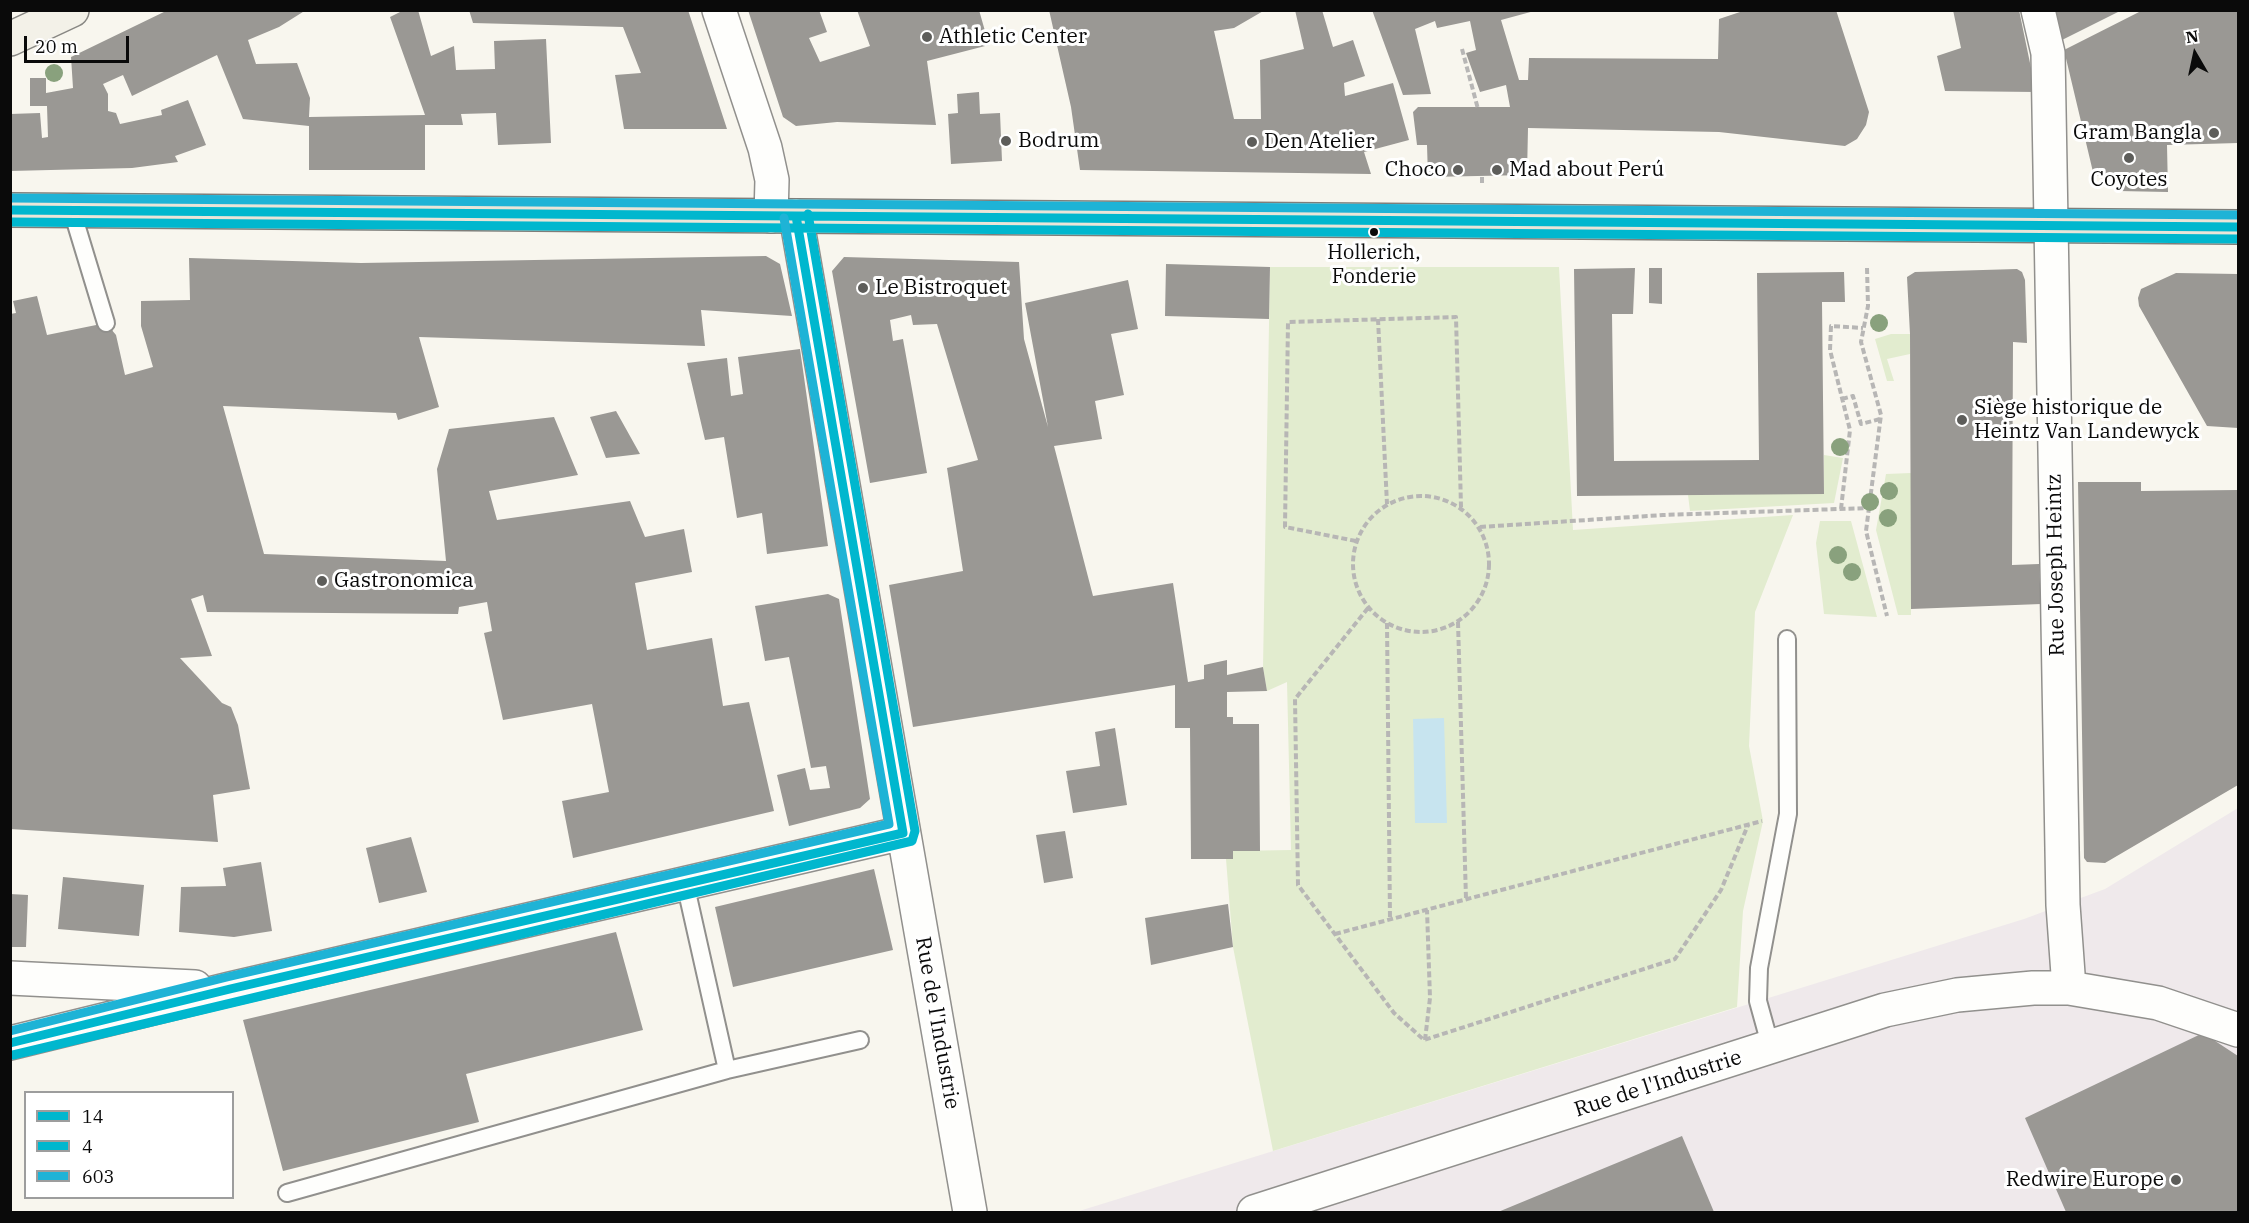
<!DOCTYPE html>
<meta charset="utf-8">
<style>
body{margin:0}
#map{position:relative;width:2249px;height:1223px;overflow:hidden;background:#f8f6ee;font-family:"IBM Plex Serif",serif}
canvas{display:block}
.frame{position:absolute;inset:0;border:12px solid #0a0a0a;pointer-events:none}
.legend{position:absolute;left:24px;top:1091px;width:210px;height:108px;box-sizing:border-box;background:#fff;border:2px solid #9d9d9d;margin:0;padding:8px 10px;list-style:none;font-size:18px;color:#0a0a0a}
.legend li{display:flex;align-items:center;gap:12px;height:30px}
.legend b{width:30px;border:2px solid #9d9d9d}
.north{position:absolute;left:2165px;top:24px;width:60px;height:60px;-webkit-text-stroke:4px #fff;paint-order:stroke;rotate:351deg;font-size:16px;font-weight:700;line-height:24px;text-align:center;color:#0a0a0a}
.north::after{content:'';display:block;margin:auto;width:21px;height:27px;background:#0a0a0a;clip-path:polygon(50% 0,100% 100%,50% 72%,0 100%)}
.scale{position:absolute;left:24px;top:36px;width:105px;height:27px;box-sizing:border-box;border:3px solid #0a0a0a;border-top:0;padding-left:8px;font-size:18px;line-height:21px;white-space:nowrap;color:#0a0a0a;-webkit-text-stroke:4px #fff;paint-order:stroke}
</style>
<div id="map">
<canvas width="2249" height="1223"></canvas>
<div class="frame"></div>
<ul class="legend">
<li><b style="height:8px;background:#00b7ce"></b>14</li>
<li><b style="height:8px;background:#00b7ce"></b>4</li>
<li><b style="height:8px;background:#1eb3d6"></b>603</li>
</ul>
<div class="north">N</div>
<div class="scale">20 m</div>
</div>
<script>
const c = document.querySelector('canvas').getContext('2d');
c.lineJoin = 'round';
function paint(path, color) {
  c.fillStyle = color;
  c.fill(path, 'evenodd');
}
function poly(rows) {
  const path = new Path2D();
  for (const r of rows) {
    if (r.length === 3) {
      path.moveTo(r[0] + r[2], r[1]);
      path.arc(r[0], r[1], r[2], 0, 2 * Math.PI);
      continue;
    }
    path.moveTo(r[0], r[1]);
    for (let i = 2; i < r.length; i += 2) path.lineTo(r[i], r[i + 1]);
  }
  return path;
}
function strokePath(path, color, width, dash) {
  c.strokeStyle = color;
  c.lineWidth = width;
  c.lineCap = dash ? 'butt' : 'round';
  c.setLineDash(dash || []);
  c.stroke(path);
}
function write(font, color, halo, rows, align = 'center') {
  c.font = font + ' "IBM Plex Serif",serif';
  c.lineWidth = 6;
  c.setLineDash([]);
  c.textBaseline = 'middle';
  c.strokeStyle = halo;
  c.fillStyle = color;
  for (const [text, x, y, turn = 0] of rows) {
    c.save();
    c.translate(x, y);
    c.rotate((+turn || 0) * Math.PI / 180);
    c.textAlign = isNaN(turn) ? turn : align;
    if (halo) c.strokeText(text, 0, 0);
    c.fillText(text, 0, 0);
    c.restore();
  }
}
paint(poly([
 [2238,808,2238,1212,1076,1212,2024,919,2105,889]
]), '#efe9eb');
paint(poly([
 [1270,267,1559,267,1573,530,1793,515,1755,612,1749,746,1763,821,1743,911,1737,1007,1273,1151,1233,947,1226,859,1233,859,1233,851,1291,850,1287,682,1267,691,1263,667],
 [1891,334,1910,334,1910,354,1887,359,1894,381,1887,381,1875,339],
 [1824,455,1843,458,1834,503,1690,511,1688,495,1824,493],
 [1911,473,1911,615,1898,615,1876,530,1886,474],
 [1820,521,1851,521,1877,617,1824,614,1816,543]
]), '#e2eccf');
paint(poly([
 [1444,718,1447,823,1415,823,1413,719]
]), '#c7e4ef');
paint(poly([
 [168,10,306,10,279,27,248,40,256,64,297,63,310,98,309,117,425,115,390,17,404,10,418,10,431,56,454,46,456,70,495,69,494,41,546,39,551,143,498,145,496,113,461,114,463,125,425,125,425,170,309,170,309,126,243,119,217,55,132,96,123,75,103,84,108,94,108,111,116,113,120,124,162,115,161,110,188,100,206,145,175,156,178,162,132,168,10,171,10,114,40,113,42,138,48,137,47,106,30,106,30,78,46,78,46,93,73,88,71,57],
 [469,10,688,10,727,129,624,129,615,75,641,73,623,27,473,23],
 [748,10,819,10,827,32,809,38,820,62,870,46,857,10,979,10,989,45,927,61,936,125,837,122,796,126,783,117],
 [1049,10,1265,10,1234,28,1214,31,1234,119,1261,119,1260,60,1304,49,1295,10,1322,10,1333,47,1353,40,1365,76,1344,83,1345,96,1393,83,1409,140,1364,152,1371,174,1080,170,1071,107],
 [1372,10,1538,10,1501,20,1519,80,1528,80,1529,58,1718,59,1719,19,1746,10,1836,10,1869,112,1866,125,1857,139,1845,146,1719,132,1528,128,1527,175,1428,177,1427,145,1417,145,1413,112,1418,107,1510,107,1506,85,1480,92,1466,53,1476,50,1470,21,1437,28,1435,21,1415,29,1431,94,1403,95],
 [1953,10,2019,10,2036,92,1945,91,1937,56,1961,48],
 [2056,10,2122,10,2062,40],
 [2143,10,2238,10,2238,143,2167,145,2168,192,2119,191,2093,172,2064,50],
 [979,92,980,114,1000,113,1002,161,951,164,948,114,958,113,957,94],
 [766,256,780,264,792,316,701,310,705,346,419,337,439,407,398,420,396,413,223,406,264,554,446,561,437,469,449,429,554,417,578,475,489,491,497,520,630,501,645,537,684,529,692,572,635,583,647,650,712,638,723,706,749,702,774,811,573,858,562,801,609,792,592,704,503,720,484,633,492,631,487,602,459,607,458,614,207,612,203,595,191,599,212,656,180,658,222,703,231,707,238,725,250,789,213,795,218,842,10,829,10,314,16,313,13,301,37,296,47,335,106,323,116,335,125,375,153,367,141,326,141,301,190,300,189,258,361,263],
 [844,257,1019,262,1024,339,1048,427,1025,303,1128,280,1138,329,1111,334,1124,395,1095,401,1102,439,1054,446,1093,596,1173,583,1188,682,1204,679,1204,665,1227,660,1227,675,1263,667,1267,691,1227,692,1227,717,1233,717,1233,724,1259,724,1260,851,1233,851,1233,859,1191,859,1190,728,1175,728,1175,685,913,727,889,585,963,571,947,468,978,460,937,324,913,325,911,315,890,320,893,341,903,339,927,473,870,483,832,271],
 [1166,264,1270,267,1269,319,1165,316],
 [1635,268,1633,314,1612,314,1614,461,1759,460,1757,273,1844,272,1845,302,1822,302,1824,494,1577,496,1574,269],
 [1649,268,1662,268,1662,304,1649,303],
 [2017,269,2022,272,2025,280,2027,343,2013,342,2012,565,2039,564,2041,604,1911,609,1910,334,1907,277,1915,272],
 [2176,273,2238,274,2238,428,2207,426,2139,306,2138,298,2141,289],
 [800,349,828,546,767,554,762,513,737,518,724,437,705,440,687,363,727,358,731,396,743,394,738,357],
 [616,411,640,454,606,458,590,417],
 [2078,482,2141,482,2141,491,2238,490,2238,785,2105,863,2087,862,2084,858],
 [828,594,839,599,870,799,860,808,789,826,777,775,805,768,810,790,830,788,826,766,811,768,789,657,765,661,755,606],
 [1115,728,1127,805,1073,813,1066,771,1100,766,1095,732],
 [1065,831,1073,878,1044,883,1036,835],
 [411,837,427,892,379,903,366,848],
 [261,862,272,931,234,937,179,932,181,887,226,886,223,868],
 [874,869,893,950,733,987,715,907],
 [63,877,144,885,139,936,58,929],
 [10,894,28,895,26,947,10,947],
 [1228,904,1233,947,1151,965,1145,918],
 [616,932,643,1030,466,1074,479,1122,283,1171,243,1020],
 [2203,1033,2238,1056,2238,1212,2066,1212,2025,1118],
 [1682,1136,1714,1212,1498,1212]
]), '#9a9894');
const lane = poly([
 [72,211,106,323],
 [685,883,727,1070],
 [1771,1048,1758,1001,1759,968,1788,814,1787,639],
 [287,1193,727,1070,860,1040]
]);
const street = poly([
 [719,10,765,148,772,180,771,216],
 [2038,10,2048,53,2063,905,2069,988],
 [796,216,970,1212],
 [10,978,195,987],
 [10,1043,230,989,903,833],
 [1254,1212,1885,1010,1957,995,2033,988,2069,988,2158,1003,2238,1030]
]);
const secondary = poly([
 [10,39,72,10]
]);
const primary = poly([
 [10,210,2238,227]
]);
strokePath(lane, '#91908d', 20);
strokePath(street, '#91908d', 36);
strokePath(secondary, '#888783', 36);
strokePath(primary, '#7e7e7a', 36);
strokePath(poly([
 [1462,49,1478,109],
 [1482,177,1482,185],
 [1867,268,1868,306,1861,342,1881,415,1866,531,1887,616],
 [1378,319,1387,504],
 [1842,399,1853,396,1861,424,1880,419],
 [1421,564,68],
 [1841,509,1850,430,1830,350,1831,326,1863,328],
 [1480,527,1663,515,1869,508],
 [1356,541,1285,527,1288,322,1456,317,1461,507],
 [1368,608,1295,699,1298,885,1394,1013,1424,1040,1675,959,1721,890,1748,825],
 [1458,622,1466,899],
 [1387,623,1390,919],
 [1335,934,1762,821],
 [1425,1040,1430,998,1427,910]
]), '#b7b6b5', 4, [6, 3]);
strokePath(lane, '#fefefc', 16);
strokePath(street, '#fefefc', 33);
strokePath(secondary, '#f3f1e8', 33);
strokePath(primary, '#eae5d8', 33);
strokePath(poly([
 [10,210,2238,227],
 [10,1043,230,989,903,833,796,216]
]), '#00b7ce', 9);
strokePath(poly([
 [10,222,2238,239],
 [13,1055,912,841,915,831,808,214]
]), '#00b7ce', 9);
strokePath(poly([
 [10,198,2238,215],
 [10,1031,227,977,889,824,784,218]
]), '#1eb3d6', 9);
c.fillStyle = '#89a17d';
for (const [x, y] of [
 [54,73],
 [1879,323],
 [1840,447],
 [1889,491],
 [1870,502],
 [1888,518],
 [1838,555],
 [1852,572]
]) {
  c.beginPath();
  c.arc(x, y, 9, 0, 2 * Math.PI);
  c.fill();
}
for (const [x, y, r, color] of [
 [927,37,6,"#5d5d5a"],
 [2214,133,6,"#5d5d5a"],
 [1006,141,6,"#5d5d5a"],
 [1252,142,6,"#5d5d5a"],
 [2129,158,6,"#5d5d5a"],
 [1458,170,6,"#5d5d5a"],
 [1497,170,6,"#5d5d5a"],
 [1374,232,5,"#0a0a0a"],
 [863,288,6,"#5d5d5a"],
 [1962,420,6,"#5d5d5a"],
 [322,581,6,"#5d5d5a"],
 [2176,1180,6,"#5d5d5a"]
]) {
  const dot = new Path2D();
  dot.arc(x, y, r, 0, 2 * Math.PI);
  c.fillStyle = color;
  c.fill(dot);
  strokePath(dot, '#fff', 2);
}
write('20px', '#0a0a0a', '#fff', [
 ["Hollerich,",1374,253],
 ["Fonderie",1374,277]
]);
write('21px', '#0a0a0a', '#fff', [
 ["Athletic Center",939,37],
 ["Gram Bangla",2202,133,"right"],
 ["Bodrum",1018,141],
 ["Den Atelier",1264,142],
 ["Choco",1446,170,"right"],
 ["Mad about Perú",1509,170],
 ["Coyotes",2129,180,"center"],
 ["Le Bistroquet",875,288],
 ["Siège historique de",1974,408],
 ["Heintz Van Landewyck",1974,432],
 ["Gastronomica",334,581],
 ["Redwire Europe",2164,1180,"right"]
], 'left');
write('21px', '#0a0a0a', '#fff', [
 ["Rue Joseph Heintz",2056,565,-91],
 ["Rue de l'Industrie",937,1023,80],
 ["Rue de l'Industrie",1658,1084,-18]
]);
</script>
